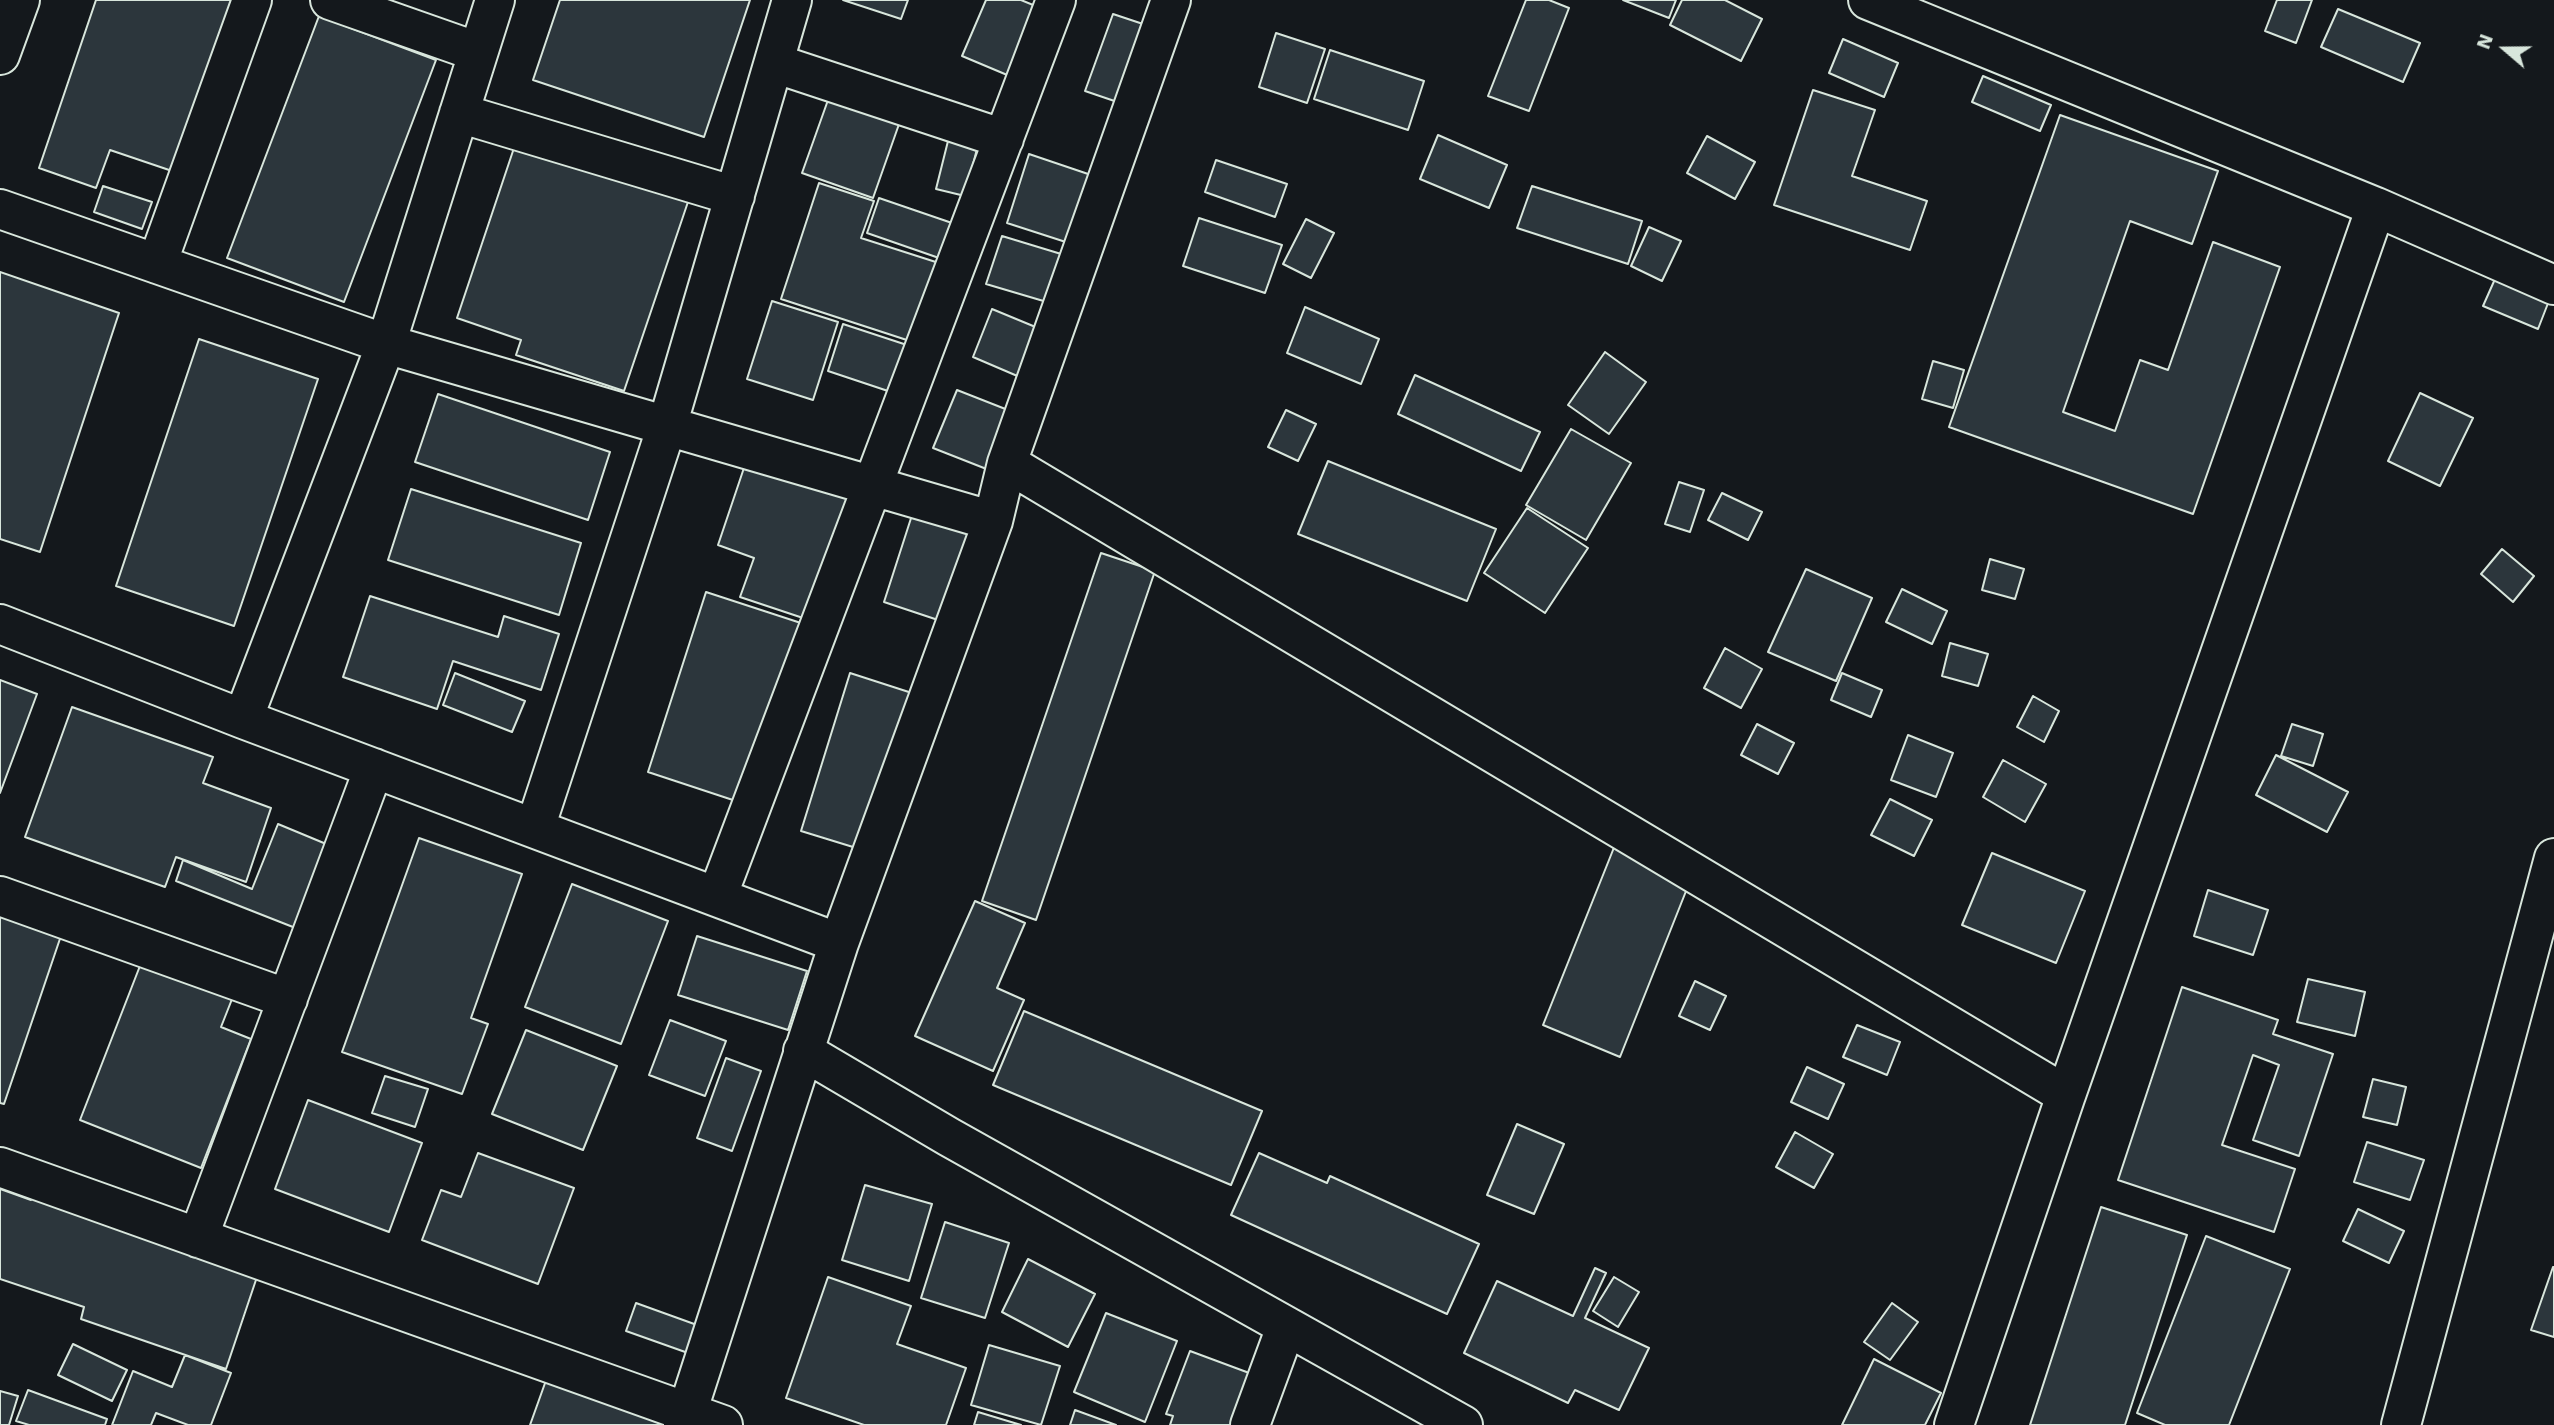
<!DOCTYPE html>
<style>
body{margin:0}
#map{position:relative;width:2554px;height:1425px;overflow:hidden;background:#14181c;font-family:"Work Sans",sans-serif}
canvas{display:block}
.north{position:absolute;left:2470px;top:14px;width:70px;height:70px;-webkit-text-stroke:5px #14181c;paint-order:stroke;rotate:290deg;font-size:19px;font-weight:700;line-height:28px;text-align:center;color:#d8e6dc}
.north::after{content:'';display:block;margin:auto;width:24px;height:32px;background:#d8e6dc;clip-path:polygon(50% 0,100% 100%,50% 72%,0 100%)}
</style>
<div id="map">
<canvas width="2554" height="1425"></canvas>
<div class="north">N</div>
</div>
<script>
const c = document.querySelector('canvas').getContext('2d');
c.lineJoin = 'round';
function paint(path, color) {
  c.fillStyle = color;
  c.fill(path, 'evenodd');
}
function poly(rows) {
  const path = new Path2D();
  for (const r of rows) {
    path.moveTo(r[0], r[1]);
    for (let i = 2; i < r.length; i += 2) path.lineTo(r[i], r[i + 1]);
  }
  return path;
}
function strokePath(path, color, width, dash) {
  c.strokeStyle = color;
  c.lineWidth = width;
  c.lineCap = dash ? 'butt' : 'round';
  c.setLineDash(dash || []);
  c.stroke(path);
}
const building = poly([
 [96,0,236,0,178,173,110,150,96,188,39,168,96,0],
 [560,0,750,0,704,137,533,80,560,0],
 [843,0,908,0,901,19,843,0],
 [986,0,1021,0,1060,16,1031,85,962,56,986,0],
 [1526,0,1549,0,1569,8,1529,111,1488,96,1526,0],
 [1623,0,1676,0,1669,18,1623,0],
 [1682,0,1725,0,1762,19,1741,61,1670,25,1682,0],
 [2277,0,2312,0,2296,43,2265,31,2277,0],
 [2338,9,2420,43,2403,82,2321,47,2338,9],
 [1113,14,1161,30,1135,108,1085,91,1113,14],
 [319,16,436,60,344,302,227,258,319,16],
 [1276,33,1325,49,1307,103,1259,87,1276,33],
 [1843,39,1898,63,1884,97,1829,73,1843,39],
 [1330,50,1424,81,1408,130,1314,99,1330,50],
 [1983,76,2051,105,2040,131,1972,102,1983,76],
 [833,86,904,110,873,198,802,173,833,86],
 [1813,90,1875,110,1852,176,1927,201,1910,250,1774,205,1813,90],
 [2060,115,2218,171,2192,244,2130,221,2063,412,2115,431,2140,360,2168,370,2213,242,2280,267,2193,514,1949,427,2060,115],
 [950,133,979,141,965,196,936,189,950,133],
 [1438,135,1507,165,1489,208,1420,179,1438,135],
 [518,136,691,193,624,391,516,355,521,340,457,318,518,136],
 [1707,136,1755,162,1735,199,1687,173,1707,136],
 [1029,154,1097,177,1075,245,1007,223,1029,154],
 [1216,160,1287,184,1275,217,1205,192,1216,160],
 [819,183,874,201,861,238,942,264,916,343,781,299,819,183],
 [103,186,152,202,142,229,94,212,103,186],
 [1532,186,1642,221,1628,264,1517,228,1532,186],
 [879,198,952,223,939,258,867,233,879,198],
 [1199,218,1282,245,1265,293,1183,266,1199,218],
 [1306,219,1334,233,1311,278,1283,264,1306,219],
 [1649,227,1681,241,1662,281,1631,266,1649,227],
 [1002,236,1071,257,1057,305,986,284,1002,236],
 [2499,270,2552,293,2538,329,2483,306,2499,270],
 [0,272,119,313,40,552,0,539,0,272],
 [772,301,838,322,813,400,747,379,772,301],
 [1305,307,1379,339,1361,384,1287,353,1305,307],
 [992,309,1050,333,1029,381,973,357,992,309],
 [843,324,913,347,897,394,828,371,843,324],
 [199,339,318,379,234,626,116,586,199,339],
 [1605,352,1646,382,1609,434,1568,405,1605,352],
 [1933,361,1964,370,1953,408,1922,399,1933,361],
 [1415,375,1540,432,1521,471,1398,414,1415,375],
 [957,390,1013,412,989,470,933,448,957,390],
 [2420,393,2473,418,2440,486,2388,461,2420,393],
 [438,394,610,452,588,520,415,462,438,394],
 [1286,410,1316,424,1298,461,1268,447,1286,410],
 [1571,429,1631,463,1586,540,1526,505,1571,429],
 [749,453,874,494,830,627,740,597,754,558,718,545,749,453],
 [1328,461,1496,529,1467,601,1298,534,1328,461],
 [1679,482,1704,490,1690,532,1665,524,1679,482],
 [411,489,581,543,559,615,388,560,411,489],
 [1722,493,1762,512,1748,540,1708,520,1722,493],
 [1527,508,1588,548,1545,613,1484,573,1527,508],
 [913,512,977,533,947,623,884,602,913,512],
 [2502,549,2534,576,2513,602,2481,574,2502,549],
 [1101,553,1155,571,1036,920,982,901,1101,553],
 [1990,559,2024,569,2015,599,1982,590,1990,559],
 [1806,569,1872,598,1836,681,1768,652,1806,569],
 [1902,589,1947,611,1932,644,1886,622,1902,589],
 [706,592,807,625,748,805,648,772,706,592],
 [370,596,498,637,504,616,559,634,541,690,453,661,437,709,343,677,370,596],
 [1950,643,1988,654,1978,686,1942,676,1950,643],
 [1725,648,1762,669,1741,708,1704,688,1725,648],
 [455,673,525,701,512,732,443,705,455,673],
 [850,673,915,694,866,851,801,831,850,673],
 [1842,673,1882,690,1871,717,1831,700,1842,673],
 [0,680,37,694,0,793,0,680],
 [2033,696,2059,711,2044,742,2017,727,2033,696],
 [72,707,213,757,203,783,271,808,246,882,176,857,165,887,25,837,72,707],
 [1757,724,1794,743,1778,774,1741,755,1757,724],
 [2292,724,2323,734,2313,766,2281,756,2292,724],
 [1908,735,1953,753,1936,797,1891,780,1908,735],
 [2276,755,2348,792,2327,832,2256,795,2276,755],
 [2003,760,2046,784,2025,822,1983,797,2003,760],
 [1890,799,1932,820,1914,856,1871,835,1890,799],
 [278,824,331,846,298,929,176,881,183,860,252,889,278,824],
 [1621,830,1698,861,1620,1057,1543,1025,1621,830],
 [419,838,522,874,471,1018,488,1024,462,1094,342,1052,419,838],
 [1992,853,2085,891,2056,963,1962,925,1992,853],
 [572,884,668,921,621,1044,525,1007,572,884],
 [2208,890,2268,910,2253,955,2194,936,2208,890],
 [0,899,66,921,4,1104,0,1103,0,899],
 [975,901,1025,923,997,988,1024,1000,993,1071,915,1036,975,901],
 [697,936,807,971,788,1030,678,995,697,936],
 [145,953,236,989,221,1027,251,1039,201,1168,80,1120,145,953],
 [2308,979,2365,992,2355,1036,2297,1022,2308,979],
 [1695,981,1726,996,1710,1030,1679,1016,1695,981],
 [2182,987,2278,1020,2273,1034,2333,1054,2299,1156,2253,1140,2279,1065,2253,1055,2222,1145,2295,1169,2274,1232,2118,1180,2182,987],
 [1024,1011,1262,1111,1231,1185,993,1085,1024,1011],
 [670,1020,726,1041,705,1096,649,1075,670,1020],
 [1857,1025,1900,1042,1887,1075,1843,1057,1857,1025],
 [526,1030,617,1066,583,1150,492,1114,526,1030],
 [726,1058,761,1071,732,1151,697,1138,726,1058],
 [1807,1067,1844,1084,1828,1119,1791,1102,1807,1067],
 [385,1076,428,1089,415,1127,372,1113,385,1076],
 [2373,1079,2406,1087,2397,1125,2363,1117,2373,1079],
 [308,1100,422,1143,389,1232,275,1189,308,1100],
 [1517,1124,1564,1144,1534,1214,1487,1195,1517,1124],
 [1795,1132,1833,1154,1814,1188,1776,1167,1795,1132],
 [2367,1142,2424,1160,2410,1200,2354,1182,2367,1142],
 [478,1153,574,1188,538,1284,422,1240,441,1190,461,1197,478,1153],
 [1259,1153,1327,1183,1330,1176,1479,1244,1447,1314,1231,1215,1259,1153],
 [36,1185,262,1262,226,1369,81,1319,84,1307,0,1279,0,1189,31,1200,36,1185],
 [865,1185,932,1204,909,1281,842,1260,865,1185],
 [2101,1207,2187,1235,2125,1425,2030,1425,2101,1207],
 [2358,1209,2404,1231,2389,1263,2343,1241,2358,1209],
 [945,1222,1009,1243,985,1318,921,1298,945,1222],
 [2206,1236,2290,1269,2229,1425,2165,1425,2137,1413,2206,1236],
 [1028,1259,1095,1294,1068,1347,1002,1312,1028,1259],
 [2553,1267,2554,1267,2554,1337,2531,1330,2553,1267],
 [1595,1268,1606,1273,1585,1318,1649,1348,1619,1410,1575,1390,1568,1403,1464,1353,1497,1281,1573,1316,1595,1268],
 [828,1277,911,1306,897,1344,966,1368,946,1425,864,1425,786,1398,828,1277],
 [1614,1277,1639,1292,1618,1327,1593,1311,1614,1277],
 [636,1303,697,1325,688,1353,626,1331,636,1303],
 [1892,1303,1918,1322,1890,1360,1864,1342,1892,1303],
 [1106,1313,1177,1341,1145,1422,1074,1392,1106,1313],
 [73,1344,127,1370,112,1401,58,1375,73,1344],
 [989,1345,1060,1366,1041,1425,971,1405,989,1345],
 [1190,1351,1260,1377,1242,1425,1170,1425,1173,1416,1166,1414,1190,1351],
 [185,1355,231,1373,211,1425,188,1425,156,1413,151,1425,112,1425,133,1371,172,1387,185,1355],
 [1874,1359,1941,1393,1925,1425,1842,1425,1874,1359],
 [549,1372,665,1410,660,1425,530,1425,549,1372],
 [28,1390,107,1419,105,1425,29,1425,16,1421,28,1390],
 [0,1391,18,1396,9,1425,0,1425,0,1391],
 [1075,1410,1116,1425,1070,1425,1075,1410],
 [978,1412,1021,1425,974,1425,978,1412]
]);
paint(building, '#2c363c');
strokePath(building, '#d8e6dc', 2);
const minor = poly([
 [330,0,478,52],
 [1868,0,2376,207,2554,285],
 [0,55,20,0],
 [774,63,1004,139],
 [459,113,735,196],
 [0,209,386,344,993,521],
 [157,264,252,0],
 [1007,463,2066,1095,1954,1425],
 [0,624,243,719,839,943],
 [243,719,386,344,495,0],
 [535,828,667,426,792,0],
 [0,896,288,999],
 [717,897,1056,0],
 [803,1051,949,1137,1463,1425],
 [2066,1095,2376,207],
 [0,1167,723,1425],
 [198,1238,374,768],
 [683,1425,839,943,993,521,1007,463,1171,0],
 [1250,1425,1286,1327],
 [2401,1425,2554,858]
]);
strokePath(minor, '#d8e6dc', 42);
strokePath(minor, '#14181c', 38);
</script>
